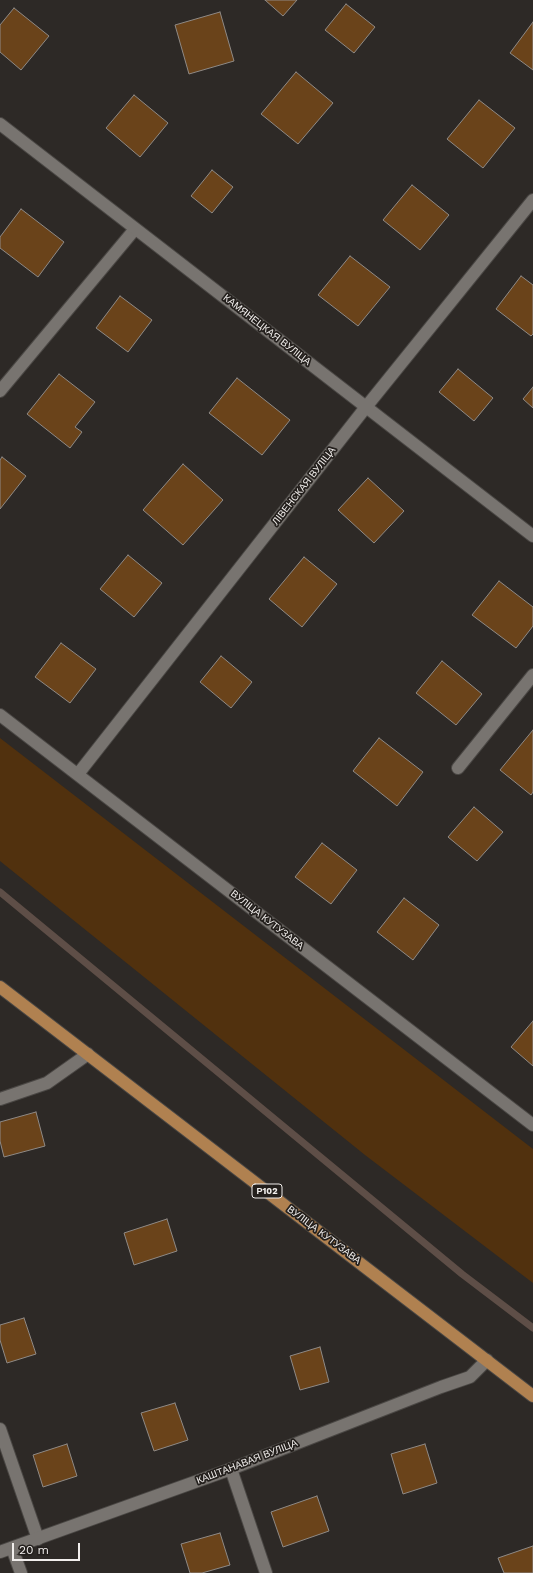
<!DOCTYPE html>
<meta charset="utf-8">
<style>
body{margin:0}
#map{position:relative;width:533px;height:1573px;overflow:hidden;background:#2d2926;font-family:"Work Sans",sans-serif}
canvas{display:block}
.scale{position:absolute;left:12px;top:1543px;width:68px;height:18px;box-sizing:border-box;border:2px solid #f1eeec;border-top:0;padding-left:5px;font-size:12px;line-height:14px;white-space:nowrap;color:#f1eeec;-webkit-text-stroke:3px #231f1c;paint-order:stroke}
</style>
<div id="map">
<canvas width="533" height="1573"></canvas>
<div class="scale">20 m</div>
</div>
<script>
const c = document.querySelector('canvas').getContext('2d');
c.lineJoin = 'round';
function paint(path, color) {
  c.fillStyle = color;
  c.fill(path, 'evenodd');
}
function poly(rows) {
  const path = new Path2D();
  for (const r of rows) {
    path.moveTo(r[0], r[1]);
    for (let i = 2; i < r.length; i += 2) path.lineTo(r[i], r[i + 1]);
  }
  return path;
}
function strokePath(path, color, width, dash) {
  c.strokeStyle = color;
  c.lineWidth = width;
  c.lineCap = dash ? 'butt' : 'round';
  c.setLineDash(dash || []);
  c.stroke(path);
}
function write(font, color, halo, rows, align = 'center') {
  c.font = font + ' "Work Sans",sans-serif';
  c.lineWidth = 3.5;
  c.setLineDash([]);
  c.textBaseline = 'middle';
  c.strokeStyle = halo;
  c.fillStyle = color;
  for (const [text, x, y, turn = 0] of rows) {
    c.save();
    c.translate(x, y);
    c.rotate((+turn || 0) * Math.PI / 180);
    c.textAlign = isNaN(turn) ? turn : align;
    if (halo) c.strokeText(text, 0, 0);
    c.fillText(text, 0, 0);
    c.restore();
  }
}
paint(poly([
 [0,738,533,1149,533,1283,365,1155,0,861]
]), '#51310e');
strokePath(poly([
 [0,892,462,1274,533,1328]
]), '#5e4e47', 7);
const building = poly([
 [265,0,297,0,283,16,265,0],
 [346,4,375,27,354,53,325,30,346,4],
 [14,8,49,36,21,70,0,52,0,25,14,8],
 [220,12,234,61,189,74,175,25,220,12],
 [533,22,533,70,510,53,533,22],
 [296,72,333,103,298,144,261,114,296,72],
 [134,95,168,123,140,157,106,128,134,95],
 [479,100,515,128,483,168,447,139,479,100],
 [212,170,233,187,212,213,191,196,212,170],
 [412,185,449,215,420,250,383,220,412,185],
 [21,209,64,242,38,277,0,248,0,237,21,209],
 [350,256,390,287,358,326,318,295,350,256],
 [521,276,533,285,533,334,531,336,496,309,521,276],
 [120,296,152,320,128,352,96,328,120,296],
 [458,369,493,398,474,421,439,392,458,369],
 [59,374,95,402,75,427,82,432,70,448,27,414,59,374],
 [237,378,290,420,262,455,209,413,237,378],
 [533,387,533,408,523,399,533,387],
 [2,457,26,476,0,509,0,460,2,457],
 [183,464,223,500,183,545,143,510,183,464],
 [368,478,404,511,374,543,338,510,368,478],
 [128,555,162,583,134,617,100,589,128,555],
 [304,557,337,584,302,627,269,599,304,557],
 [499,581,533,607,533,626,516,648,472,615,499,581],
 [61,643,96,669,70,703,35,677,61,643],
 [221,656,252,682,231,708,200,682,221,656],
 [442,661,482,694,456,725,416,693,442,661],
 [533,730,533,792,531,795,500,770,533,730],
 [379,738,423,772,397,806,353,771,379,738],
 [474,807,503,832,477,861,448,837,474,807],
 [322,843,357,870,331,904,295,877,322,843],
 [404,898,439,925,413,960,377,932,404,898],
 [533,1021,533,1066,511,1047,533,1021],
 [36,1112,45,1146,4,1157,0,1141,0,1122,36,1112],
 [167,1219,177,1251,134,1265,124,1233,167,1219],
 [24,1318,36,1354,7,1363,0,1340,0,1325,24,1318],
 [320,1347,329,1382,300,1390,290,1356,320,1347],
 [175,1403,188,1440,154,1451,141,1413,175,1403],
 [67,1444,77,1476,43,1487,33,1455,67,1444],
 [425,1444,437,1483,403,1494,391,1454,425,1444],
 [317,1496,329,1531,283,1547,271,1512,317,1496],
 [220,1533,230,1565,202,1573,190,1573,181,1544,220,1533],
 [533,1546,533,1573,504,1573,498,1558,533,1546]
]);
paint(building, '#6a431a');
strokePath(building, '#8f8a86', 1);
const service = poly([
 [0,391,135,229],
 [458,768,533,675],
 [0,1099,47,1083,88,1054],
 [0,1429,38,1539],
 [231,1469,266,1573],
 [12,1548,21,1573]
]);
const minor = poly([
 [0,124,533,536],
 [0,715,533,1125],
 [78,774,366,407,533,200],
 [0,1552,231,1469,441,1387,470,1377,487,1360]
]);
const primary = poly([
 [0,987,533,1396]
]);
strokePath(service, '#4a4744', 14);
strokePath(minor, '#4a4744', 14);
strokePath(primary, '#4a4744', 14);
strokePath(service, '#787470', 12);
strokePath(minor, '#787470', 12);
strokePath(primary, '#b08150', 12);
for (const [x, y, w] of [
 [267,1191,30]
]) {
  const box = new Path2D();
  box.roundRect(x - w / 2, y - 7, w, 14, 3);
  c.fillStyle = '#231f1c';
  c.fill(box);
  strokePath(box, '#f1eeec', 1);
}
write('bold 9px', '#f1eeec', null, [
 ["Р102",267,1191]
]);
write('10px', '#f1eeec', '#231f1c', [
 ["КАМЯНЕЦКАЯ ВУЛІЦА",267,330,38],
 ["ЛІВЕНСКАЯ ВУЛІЦА",304,486,-52],
 ["ВУЛІЦА КУТУЗАВА",267,920,38],
 ["ВУЛІЦА КУТУЗАВА",324,1235,37],
 ["КАШТАНАВАЯ ВУЛІЦА",247,1462,-21]
]);
</script>
